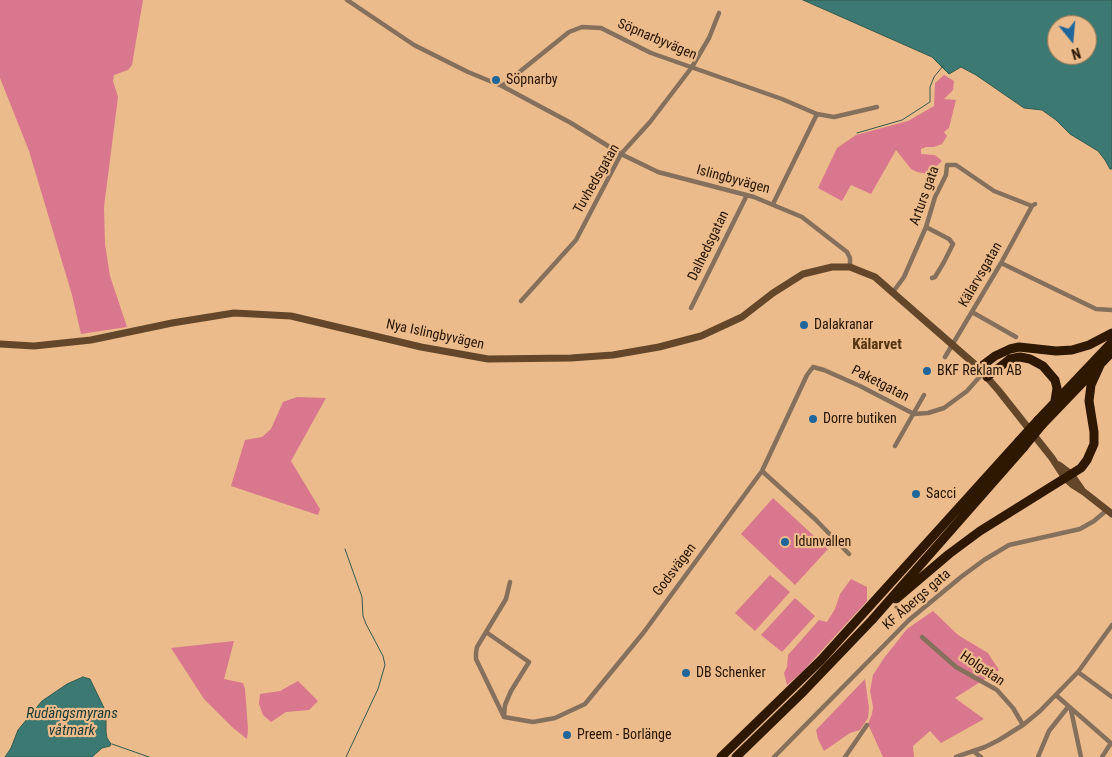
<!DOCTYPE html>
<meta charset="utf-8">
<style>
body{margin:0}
#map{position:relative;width:1112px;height:757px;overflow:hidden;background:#ecbb8b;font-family:"Roboto Condensed",sans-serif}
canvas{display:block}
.north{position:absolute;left:1047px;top:15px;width:50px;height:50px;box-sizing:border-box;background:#ecbb8b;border:1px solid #9c7854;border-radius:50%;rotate:163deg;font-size:14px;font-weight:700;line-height:20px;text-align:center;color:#251402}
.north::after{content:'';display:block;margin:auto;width:18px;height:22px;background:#21669b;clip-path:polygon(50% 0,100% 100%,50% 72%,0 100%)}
</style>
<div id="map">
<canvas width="1112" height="757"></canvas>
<div class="north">N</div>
</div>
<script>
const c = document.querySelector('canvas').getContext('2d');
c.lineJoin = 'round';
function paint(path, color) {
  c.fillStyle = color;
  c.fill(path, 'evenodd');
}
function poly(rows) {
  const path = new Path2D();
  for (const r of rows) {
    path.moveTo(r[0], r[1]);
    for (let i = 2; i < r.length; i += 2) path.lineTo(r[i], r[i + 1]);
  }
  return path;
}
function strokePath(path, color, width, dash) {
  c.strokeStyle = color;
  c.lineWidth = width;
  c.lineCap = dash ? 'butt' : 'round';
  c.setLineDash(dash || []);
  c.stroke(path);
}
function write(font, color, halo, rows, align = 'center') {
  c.font = font + ' "Roboto Condensed",sans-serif';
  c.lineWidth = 4.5;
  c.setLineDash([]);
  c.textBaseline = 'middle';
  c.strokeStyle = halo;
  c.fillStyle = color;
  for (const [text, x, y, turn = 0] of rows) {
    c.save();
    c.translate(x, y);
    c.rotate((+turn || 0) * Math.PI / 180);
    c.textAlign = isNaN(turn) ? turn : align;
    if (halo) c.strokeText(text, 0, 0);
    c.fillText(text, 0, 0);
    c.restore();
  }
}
paint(poly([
 [0,0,143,0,132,65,128,70,114,75,113,81,118,97,104,207,105,244,110,276,127,327,81,334,72,295,29,151,0,78],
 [944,75,954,81,953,90,944,99,956,100,949,128,944,132,947,136,942,144,934,147,926,147,921,149,921,154,935,155,942,161,928,174,917,172,911,169,896,150,871,194,851,185,842,201,818,188,837,148,856,135,908,121,934,106,935,83],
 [297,397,326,398,291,461,320,509,318,515,231,486,245,440,262,437,271,429,283,402],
 [773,498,828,549,795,585,741,534],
 [770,575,790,592,755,631,735,613],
 [851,579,867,587,867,601,803,671,787,685,784,673,787,667,788,655,819,620,827,622,835,609,840,594],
 [795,598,815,616,782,652,761,635],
 [933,611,958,635,988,653,999,670,955,698,984,719,941,743,930,731,913,746,914,757,883,757,868,724,872,714,873,707,870,691,873,675,884,658,907,629],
 [234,641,224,679,243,683,245,689,248,729,247,739,232,727,204,699,171,648],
 [865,679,869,708,868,718,860,730,850,733,824,751,818,739,816,730],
 [298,681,318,701,309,710,286,712,271,722,263,715,259,704,260,694,280,691]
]), '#d9778e');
const water = poly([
 [803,0,1112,0,1112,169,1110,169,1105,160,1098,151,1070,134,1056,120,1042,110,1024,108,976,75,961,67,949,74,932,57,803,0],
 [1057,25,1087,25,1087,55,1057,55,1057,25],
 [83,677,90,679,106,712,106,732,107,738,111,744,110,746,102,748,92,757,5,757,11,748,18,730,42,701,67,684,83,677]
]);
paint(water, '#3b7972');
strokePath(water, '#345b50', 1);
strokePath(poly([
 [857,133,902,120,930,102,930,87,934,77,943,66],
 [345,549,362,597,363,616,366,624,383,656,385,665,378,689,346,757],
 [112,744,149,757]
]), '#345b50', 1);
strokePath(poly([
 [347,0,414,45,468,72,502,86,571,123,621,154,658,172,754,197,802,217,847,252,850,258,850,267],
 [502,86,569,32,582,27,601,28,651,53,782,99,817,114,773,204],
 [817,114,834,117,877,107],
 [926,227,949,239,953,244,944,262,935,277,932,278],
 [1001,263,1096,309,1112,310],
 [893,292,904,277,926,227,935,197,946,175,947,165,956,165,994,191,1032,206],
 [521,301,576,240,621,154,650,122,692,67,709,38,719,13],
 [691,308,747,195],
 [972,312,1016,337],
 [945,357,1001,263,1032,206,1035,204],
 [895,446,924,395],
 [762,471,816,520,849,554],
 [486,632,529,662,511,691,505,705,504,716],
 [922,637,956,667,997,690,1013,708,1023,725],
 [1078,672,1112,697],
 [1057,696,1112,744],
 [1071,710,1081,757],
 [504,717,533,722,555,718,585,704,644,632,762,471,807,375,813,367,824,370,860,386,914,414,928,413,944,408,967,391,983,373],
 [504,717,476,659,476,653,477,647,506,599,510,582],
 [973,751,981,757],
 [774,757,909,620,961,577,984,560,1009,545,1080,529,1094,521,1107,510],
 [845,757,867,725],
 [956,757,985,747,999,740,1023,725,1040,711,1078,672,1112,625],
 [1038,757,1049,731,1068,707],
 [1102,757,1111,743]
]), '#84705d', 4.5);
strokePath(poly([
 [0,344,34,346,91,340,172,323,234,313,291,316,421,347,488,359,571,358,613,355,659,347,701,336,742,317,773,293,803,274,832,267,850,267,875,277,979,368,999,391,1052,458,1065,478,1073,485,1084,492,1112,514],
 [1059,465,1071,474,1082,490]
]), '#64472a', 7);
strokePath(poly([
 [979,368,995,356,1010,349,1019,347,1056,351,1072,350,1089,345,1112,333],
 [987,377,1010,359,1020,357,1030,359,1043,366,1055,380,1057,388,1055,401],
 [1038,420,1112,342],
 [1042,425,1112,352],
 [896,599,949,554,980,531,1081,468,1087,460,1094,444,1094,432,1089,401,1091,385,1102,361],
 [721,757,821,660,1019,441],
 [736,757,804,691,872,620,1024,447]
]), '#2e1801', 9);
strokePath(poly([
 [1019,441,1038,420],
 [1024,447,1042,425]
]), '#2e1801', 9);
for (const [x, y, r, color] of [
 [496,80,5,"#21669b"],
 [804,325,5,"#21669b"],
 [927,371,5,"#21669b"],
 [813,419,5,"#21669b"],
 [916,494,5,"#21669b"],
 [785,542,5,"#21669b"],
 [686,673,5,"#21669b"],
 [567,735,5,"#21669b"]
]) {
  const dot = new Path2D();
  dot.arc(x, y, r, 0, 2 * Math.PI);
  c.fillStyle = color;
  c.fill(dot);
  strokePath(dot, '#ecbb8b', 2);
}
write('14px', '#251402', '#ecbb8b', [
 ["Söpnarbyvägen",657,40,23],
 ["Tuvhedsgatan",597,179,-60],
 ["Islingbyvägen",733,180,15],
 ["Arturs gata",925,196,-70],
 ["Dalhedsgatan",709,246,-64],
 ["Kälarvsgatan",981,275,-60],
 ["Nya Islingbyvägen",435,335,12],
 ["Paketgatan",880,384,27],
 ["Godsvägen",675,570,-53],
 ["KF Åbergs gata",917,600,-41],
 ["Holgatan",982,669,34]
]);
write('14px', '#251402', '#ecbb8b', [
 ["Söpnarby",506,80],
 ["Dalakranar",814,325],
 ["BKF Reklam AB",937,371],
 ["Dorre butiken",823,419],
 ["Sacci",926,494],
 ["Idunvallen",795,542],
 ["DB Schenker",696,673],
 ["Preem - Borlänge",577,735]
], 'left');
write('bold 15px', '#52320d', '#ecbb8b', [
 ["Kälarvet",877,345]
]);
write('italic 15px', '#183834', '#ecbb8b', [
 ["Rudängsmyrans",72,714],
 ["våtmark",72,731]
]);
</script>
